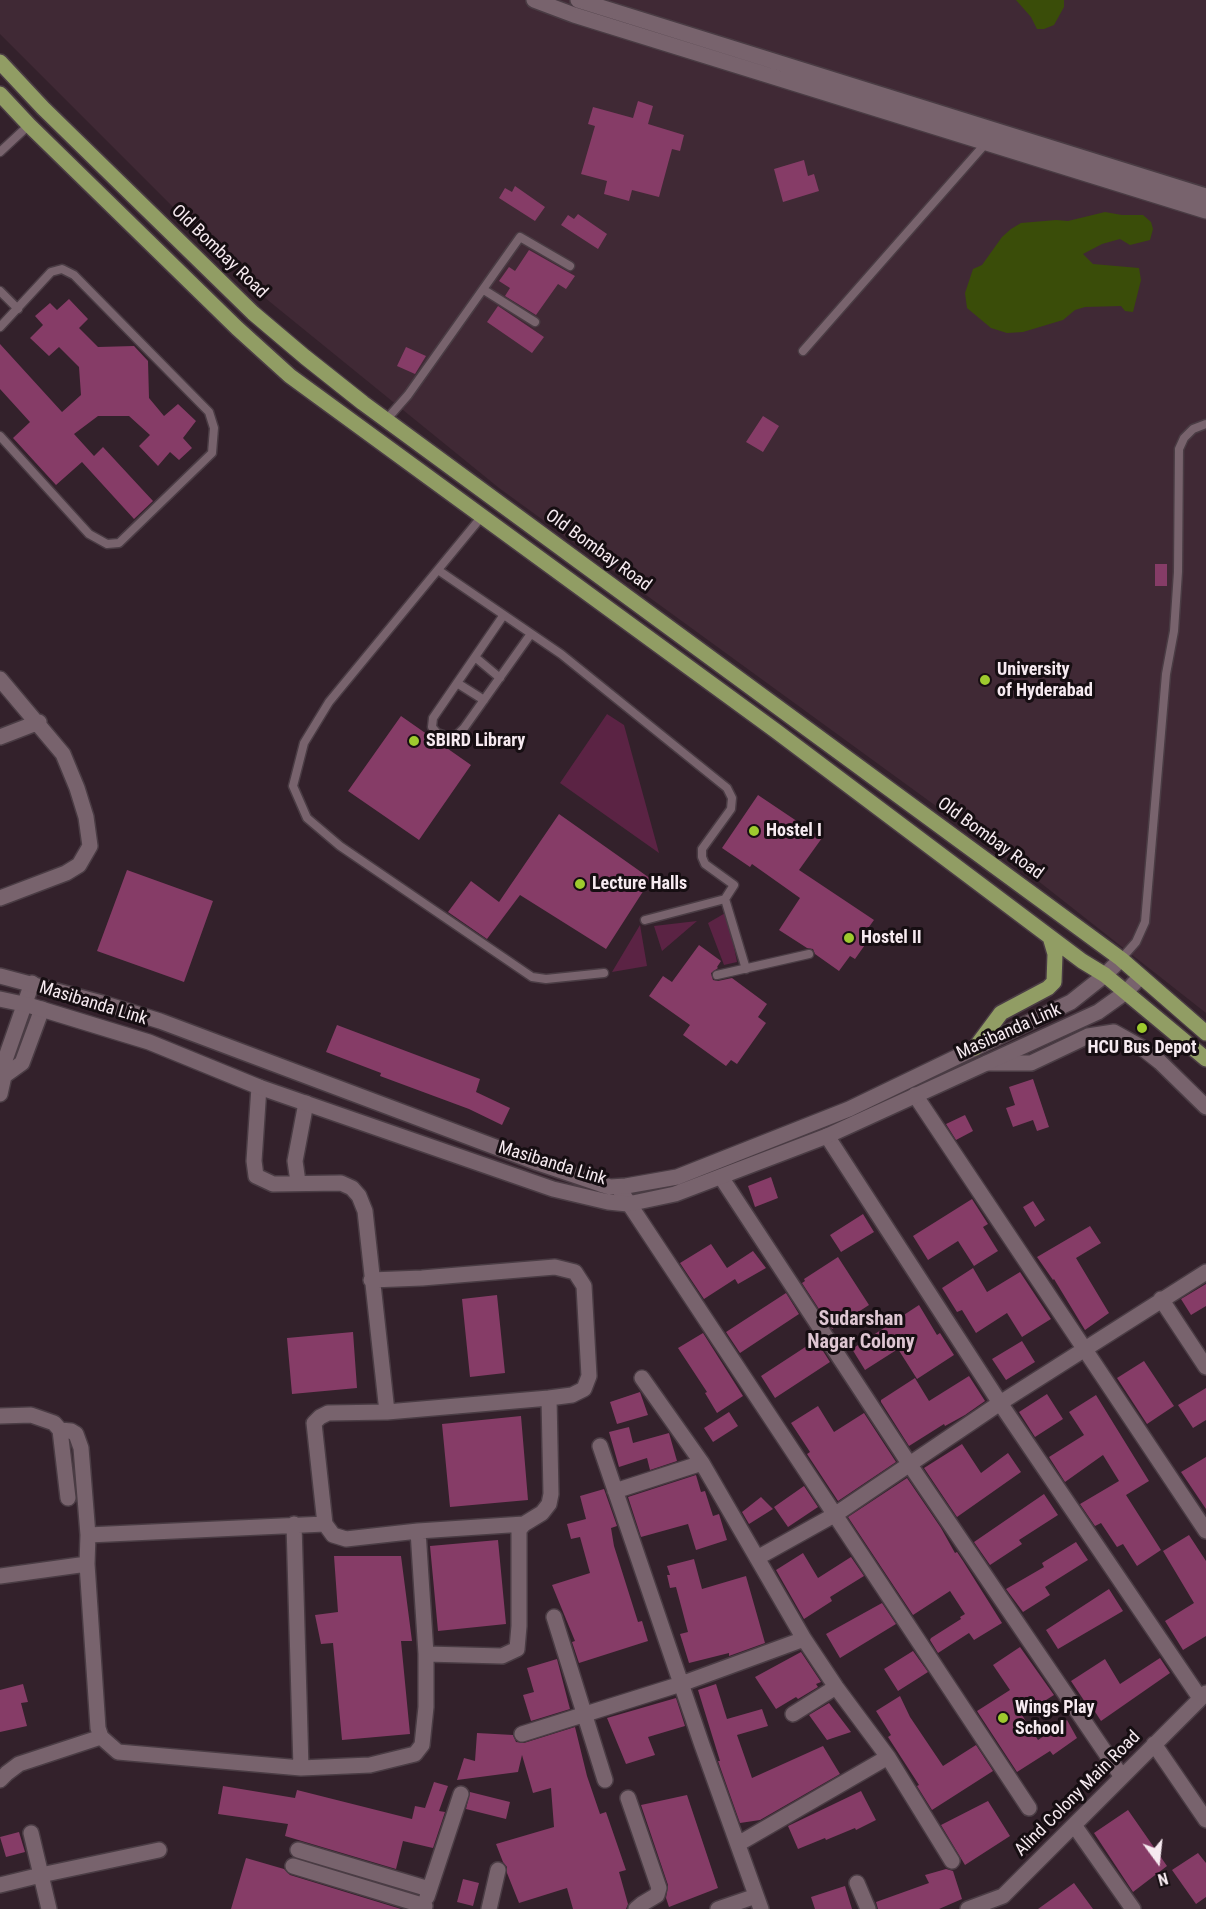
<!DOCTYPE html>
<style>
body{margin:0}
#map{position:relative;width:1206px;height:1909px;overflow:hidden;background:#33212b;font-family:"Roboto Condensed",sans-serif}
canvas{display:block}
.north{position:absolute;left:1128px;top:1831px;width:60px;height:60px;-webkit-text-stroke:4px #160e12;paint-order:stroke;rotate:165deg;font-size:16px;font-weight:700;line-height:24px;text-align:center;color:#f6eaf0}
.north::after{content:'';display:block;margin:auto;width:21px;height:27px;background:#f6eaf0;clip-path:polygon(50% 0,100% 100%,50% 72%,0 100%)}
</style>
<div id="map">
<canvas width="1206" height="1909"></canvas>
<div class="north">N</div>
</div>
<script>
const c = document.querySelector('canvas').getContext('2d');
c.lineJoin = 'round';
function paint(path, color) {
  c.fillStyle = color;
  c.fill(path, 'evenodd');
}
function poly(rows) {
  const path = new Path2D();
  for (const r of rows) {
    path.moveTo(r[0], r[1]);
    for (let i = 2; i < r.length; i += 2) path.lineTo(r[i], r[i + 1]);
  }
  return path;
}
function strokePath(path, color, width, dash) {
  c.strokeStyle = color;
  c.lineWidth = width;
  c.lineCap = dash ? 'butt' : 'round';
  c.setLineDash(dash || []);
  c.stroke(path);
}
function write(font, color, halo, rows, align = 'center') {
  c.font = font + ' "Roboto Condensed",sans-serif';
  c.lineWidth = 6;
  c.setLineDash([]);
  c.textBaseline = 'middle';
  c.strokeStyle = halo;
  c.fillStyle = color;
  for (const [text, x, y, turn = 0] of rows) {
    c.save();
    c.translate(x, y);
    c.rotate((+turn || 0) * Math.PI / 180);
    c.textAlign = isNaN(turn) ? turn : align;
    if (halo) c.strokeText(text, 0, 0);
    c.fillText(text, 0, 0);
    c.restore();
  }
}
paint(poly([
 [0,0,1206,0,1206,1013,1028,873,499,488,259,293,0,34]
]), '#402935');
paint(poly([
 [607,714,624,725,659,853,560,783],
 [727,912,737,962,724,965,708,923],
 [697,921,662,951,654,926],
 [640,925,647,966,612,972]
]), '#5b2344');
paint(poly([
 [1016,0,1064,0,1064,7,1054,25,1044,29,1037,29,1031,17],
 [1105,212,1122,215,1143,215,1151,222,1153,229,1150,240,1130,245,1120,239,1102,244,1083,254,1093,264,1139,268,1141,280,1133,312,1125,311,1121,306,1085,307,1075,310,1063,320,1023,332,1007,333,991,328,967,308,965,293,973,269,982,265,1002,237,1011,229,1021,223,1056,220,1068,221]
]), '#3a4d09');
paint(poly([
 [638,101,653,106,648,124,684,135,680,151,672,149,659,197,632,190,629,201,604,194,607,181,581,174,595,126,588,124,593,107,633,118],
 [804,160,808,176,814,174,819,191,783,202,774,169],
 [515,186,545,207,535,221,499,198,505,188,512,192],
 [578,214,607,234,598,249,561,225,568,215,574,219],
 [529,250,575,276,566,289,558,284,536,315,505,296,510,288,499,281,509,267,515,271],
 [69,299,88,319,79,328,98,347,134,346,148,361,149,398,164,416,178,404,196,421,183,438,192,448,179,460,170,452,158,466,139,446,150,435,129,416,98,416,74,434,94,456,103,447,153,501,134,519,82,462,56,485,13,438,30,422,0,389,0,344,62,412,81,395,79,367,59,347,49,356,30,338,43,325,35,316,50,303,57,310],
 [498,306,544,337,532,353,487,322],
 [406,347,426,356,415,374,397,366],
 [763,416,779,426,763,452,746,442],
 [1155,564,1167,564,1167,586,1155,586],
 [401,716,471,765,419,840,348,791],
 [758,795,822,838,799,870,874,920,861,938,867,942,855,959,850,956,839,971,815,954,813,949,807,948,779,930,800,898,752,864,750,867,722,848],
 [559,814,651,879,606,949,520,895,487,939,448,912,471,881,499,902],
 [127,870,213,901,184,982,97,951],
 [699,945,721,961,717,967,718,968,711,973,713,980,718,981,732,978,767,1004,758,1017,766,1023,737,1064,731,1060,726,1066,683,1035,690,1025,649,996,663,976,672,982],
 [337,1025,480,1079,476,1092,510,1108,502,1125,469,1109,380,1076,381,1073,326,1052],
 [1033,1079,1049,1127,1037,1131,1033,1120,1013,1127,1006,1108,1015,1105,1009,1087],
 [965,1115,973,1131,956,1140,946,1124],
 [771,1177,778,1198,755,1207,748,1186],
 [972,1199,988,1224,983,1227,998,1251,974,1266,958,1241,928,1260,913,1236],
 [1033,1201,1045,1220,1035,1227,1023,1207],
 [863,1214,874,1232,841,1252,830,1235],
 [1090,1226,1101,1243,1076,1258,1109,1313,1085,1330,1054,1279,1053,1280,1037,1257],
 [711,1244,727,1268,753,1251,766,1268,738,1284,735,1279,704,1299,680,1263],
 [838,1257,869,1305,832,1329,802,1283,805,1281,804,1279],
 [973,1268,987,1292,1020,1272,1051,1319,1022,1337,1007,1313,976,1333,962,1310,957,1312,942,1288],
 [1206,1284,1206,1306,1191,1315,1181,1299],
 [786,1293,799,1314,740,1353,726,1332],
 [497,1295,505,1373,470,1377,462,1299],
 [919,1305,937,1335,940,1333,954,1355,917,1379,898,1349,865,1370,852,1349],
 [353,1332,357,1388,292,1394,287,1338],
 [703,1333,743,1396,717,1413,705,1393,707,1392,678,1348],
 [816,1340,830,1362,775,1398,761,1376],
 [1022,1341,1035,1362,1006,1380,992,1359],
 [1144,1361,1174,1406,1147,1424,1117,1378],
 [969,1376,985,1401,965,1415,945,1426,944,1424,909,1446,881,1402,881,1400,915,1378,929,1401],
 [1206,1388,1206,1420,1193,1428,1178,1405],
 [640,1392,648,1415,617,1424,610,1402],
 [1047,1394,1063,1419,1035,1437,1019,1412],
 [1096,1395,1149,1481,1126,1495,1161,1550,1137,1566,1123,1544,1117,1547,1101,1523,1095,1526,1080,1504,1119,1481,1103,1455,1065,1482,1049,1457,1084,1435,1069,1412],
 [818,1406,834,1432,864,1413,896,1462,838,1501,807,1454,810,1452,791,1423],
 [729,1412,738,1426,713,1442,704,1428],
 [521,1416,528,1500,450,1507,442,1424],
 [629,1427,633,1443,669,1433,677,1461,650,1470,647,1458,619,1467,609,1432],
 [962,1444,981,1473,1008,1453,1021,1472,957,1517,924,1468],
 [1206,1457,1206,1509,1181,1472],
 [696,1475,701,1492,705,1491,713,1516,719,1514,727,1540,696,1550,688,1524,641,1537,628,1497],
 [907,1478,941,1528,955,1553,957,1552,963,1561,1002,1623,974,1640,969,1633,938,1653,930,1640,931,1638,961,1619,960,1617,965,1614,950,1591,913,1615,848,1517],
 [804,1486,818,1507,788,1527,774,1507],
 [604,1489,617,1526,611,1528,614,1546,638,1622,642,1621,648,1641,579,1663,572,1642,575,1641,552,1585,590,1573,580,1537,571,1539,567,1524,586,1519,580,1496],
 [1044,1494,1058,1515,1019,1540,1022,1544,990,1565,974,1542],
 [761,1497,773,1509,749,1524,742,1512],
 [1189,1535,1206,1561,1206,1636,1183,1650,1165,1621,1194,1603,1163,1551],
 [498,1540,506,1624,438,1631,430,1546],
 [1076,1542,1088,1560,1045,1587,1050,1595,1023,1612,1006,1589,1044,1567,1042,1563],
 [803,1553,818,1578,851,1557,864,1576,830,1597,832,1601,804,1619,776,1570],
 [334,1556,401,1556,412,1641,401,1641,410,1734,342,1740,333,1643,321,1644,315,1615,338,1612],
 [694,1559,702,1589,746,1576,765,1643,729,1656,729,1653,689,1663,680,1634,688,1632,676,1587,670,1588,667,1575,670,1575,667,1566],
 [1109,1589,1123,1611,1058,1649,1046,1630],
 [882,1603,896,1624,840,1658,826,1634],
 [1020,1647,1054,1695,1022,1715,1038,1740,1067,1720,1077,1738,1053,1755,1050,1751,1017,1772,977,1711,1010,1690,993,1665],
 [913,1651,928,1672,898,1691,884,1669],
 [801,1652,821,1682,816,1684,818,1687,798,1699,796,1697,776,1709,755,1677],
 [1160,1658,1170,1673,1101,1721,1088,1701,1085,1702,1071,1681,1105,1659,1120,1684],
 [557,1659,570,1709,531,1721,523,1695,534,1692,527,1668],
 [23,1684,28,1702,21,1703,27,1726,0,1732,0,1690],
 [716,1684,727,1719,762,1709,768,1726,737,1735,752,1778,823,1746,840,1774,760,1820,740,1823,718,1761,720,1761,698,1690],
 [900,1696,910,1717,943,1766,976,1745,993,1771,932,1810,917,1786,919,1785,888,1737,891,1735,876,1711],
 [676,1698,685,1726,648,1737,655,1755,626,1764,607,1718],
 [829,1703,851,1732,827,1740,809,1715],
 [575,1727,587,1776,600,1814,606,1812,626,1870,619,1872,628,1904,626,1909,573,1909,567,1888,519,1903,507,1873,507,1867,503,1862,496,1844,554,1827,551,1788,533,1793,522,1755,518,1772,457,1780,464,1758,475,1761,477,1733,513,1735,516,1742,524,1743],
 [434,1782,448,1786,439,1811,445,1812,433,1848,403,1841,396,1869,285,1836,288,1824,218,1814,223,1786,295,1798,297,1790,412,1819,415,1806,425,1808],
 [861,1791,876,1820,856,1830,855,1828,826,1840,825,1838,798,1849,788,1826],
 [470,1792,510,1802,506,1819,466,1809],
 [687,1795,718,1888,669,1907,666,1898,668,1885,641,1805],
 [988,1801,1010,1836,965,1865,941,1825],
 [1128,1810,1167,1866,1133,1892,1094,1833],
 [19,1832,25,1852,6,1857,0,1837],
 [1198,1853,1206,1863,1206,1897,1196,1904,1172,1870],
 [246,1858,284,1869,290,1875,401,1909,231,1909],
 [946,1869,953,1871,962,1899,939,1909,878,1909,876,1902,929,1883,925,1875],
 [463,1879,479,1883,473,1906,457,1902],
 [1074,1883,1093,1909,1038,1909],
 [845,1886,852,1909,815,1909,811,1897]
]), '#863c67');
const service = poly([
 [0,152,29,125],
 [484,290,535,322],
 [0,291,18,309],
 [0,327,51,272,62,269,74,275,209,412,214,428,212,453,119,543,107,544,89,534,0,436],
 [803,351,986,143],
 [386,420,408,395,520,237,570,266],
 [483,515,329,702,304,743,293,786,307,818,340,846,532,977,546,979,604,973],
 [438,570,561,654,727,788,732,798,731,809,702,849,702,857,705,864,734,885,725,899,746,969],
 [503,616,433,718,432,727,437,733,446,736,457,735,464,728,530,635],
 [475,657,500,678],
 [457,683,484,700],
 [645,920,725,899],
 [1121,959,1136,942,1145,922,1166,674,1174,631,1178,572,1179,449,1184,438,1193,429,1206,424],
 [717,975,809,954]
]);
const minor = poly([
 [534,0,574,15,1206,211],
 [578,0,1206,196],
 [0,679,63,754,77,788,86,817,90,846,79,865,66,873,0,898],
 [0,737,39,722],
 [4,1076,22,1063,42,1009],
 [259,1087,254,1161,256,1176,273,1184,341,1183,352,1188,359,1196,365,1211,387,1412,328,1413,320,1417,314,1423,325,1524,333,1535,346,1539,418,1531,524,1524],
 [0,1094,4,1076,5,1060,32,983],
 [915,1095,1206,1531],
 [827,1136,1000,1403,1200,1698],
 [721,1177,910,1465,1122,1777],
 [298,1182,295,1161,306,1103],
 [618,1187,1029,1808],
 [371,1280,422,1278,555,1267,575,1272,584,1286,589,1376,584,1389,572,1395,549,1398,551,1494,549,1504,542,1513,524,1524,519,1530,519,1626,517,1649,502,1656,426,1654],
 [1161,1299,1206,1367],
 [642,1378,702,1463,804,1639,836,1687,888,1757,952,1861],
 [387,1412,549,1398],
 [0,1416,31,1415,54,1423,60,1430,68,1498],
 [60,1430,71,1431,76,1434,81,1448,88,1535,87,1564,98,1728,101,1737,118,1752,301,1768,370,1765,415,1754,422,1745,426,1707,426,1654,418,1531],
 [600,1446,702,1745,761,1909],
 [615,1491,702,1463],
 [294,1524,301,1768],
 [88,1535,325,1524],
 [757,1558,836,1514,1000,1403,1206,1272],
 [0,1576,87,1564],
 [554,1617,605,1780],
 [793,1714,836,1687],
 [522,1734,681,1684,804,1639],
 [1154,1744,1206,1820],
 [0,1780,7,1773,19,1764,101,1737],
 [628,1798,659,1888,657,1895,642,1904,636,1909],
 [1074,1825,1133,1909],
 [31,1833,41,1875,159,1850],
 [738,1844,888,1757],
 [298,1850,429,1889],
 [293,1866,425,1906],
 [857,1883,868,1909],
 [0,1885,41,1875,49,1909],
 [427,1897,461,1794],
 [489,1909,498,1870],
 [718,1909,756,1896],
 [968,1909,1003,1896,1206,1693]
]);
const tertiary = poly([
 [987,1063,1031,1063,1088,1036,1114,1032,1141,1047,1160,1062,1206,1107]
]);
const secondary = poly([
 [0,976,102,1003,160,1021,538,1163,600,1184,610,1187,626,1186,677,1177,849,1109,1071,1002,1105,975,1121,959],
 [0,999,28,1005,149,1042,259,1087,553,1189,608,1202,628,1204,675,1194,827,1136,1098,1012,1126,992,1140,977]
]);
const primary = poly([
 [0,62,43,108,253,313,305,357,363,403,1121,959,1206,1033],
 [0,94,29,125,237,328,290,376,776,731,1082,961,1105,975,1206,1059],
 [975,1048,1001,1013,1048,988,1054,982,1055,954,1050,937]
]);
strokePath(service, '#4a3c44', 11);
strokePath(minor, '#4a3c44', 18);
strokePath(tertiary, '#4a3c44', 18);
strokePath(secondary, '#4a3c44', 18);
strokePath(primary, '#4a3c44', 18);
strokePath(service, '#78636d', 8);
strokePath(minor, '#78636d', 15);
strokePath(tertiary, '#78636d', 15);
strokePath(secondary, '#78636d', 15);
strokePath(primary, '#919d64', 15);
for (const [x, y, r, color] of [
 [985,680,6,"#9eca2e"],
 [414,741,6,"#9eca2e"],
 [754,831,6,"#9eca2e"],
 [580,884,6,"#9eca2e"],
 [849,938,6,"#9eca2e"],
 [1142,1028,6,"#9eca2e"],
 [1003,1718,6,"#9eca2e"]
]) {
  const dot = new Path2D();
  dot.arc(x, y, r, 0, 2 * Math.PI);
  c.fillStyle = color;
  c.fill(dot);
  strokePath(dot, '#160e12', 2);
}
write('18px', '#f6eaf0', '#160e12', [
 ["Old Bombay Road",219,252,44],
 ["Old Bombay Road",598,551,36],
 ["Old Bombay Road",990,839,36],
 ["Masibanda Link",93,1004,17],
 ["Masibanda Link",1009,1032,-24],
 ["Masibanda Link",552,1164,17],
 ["Alind Colony Main Road",1078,1794,-45]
]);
write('bold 18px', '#f6eaf0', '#160e12', [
 ["University",997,670],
 ["of Hyderabad",997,691],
 ["SBIRD Library",426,741],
 ["Hostel I",766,831],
 ["Lecture Halls",592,884],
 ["Hostel II",861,938],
 ["HCU Bus Depot",1142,1048,"center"],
 ["Wings Play",1015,1708],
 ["School",1015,1729]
], 'left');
write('bold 20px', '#dec6d2', '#160e12', [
 ["Sudarshan",861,1320],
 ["Nagar Colony",861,1343]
]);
</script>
